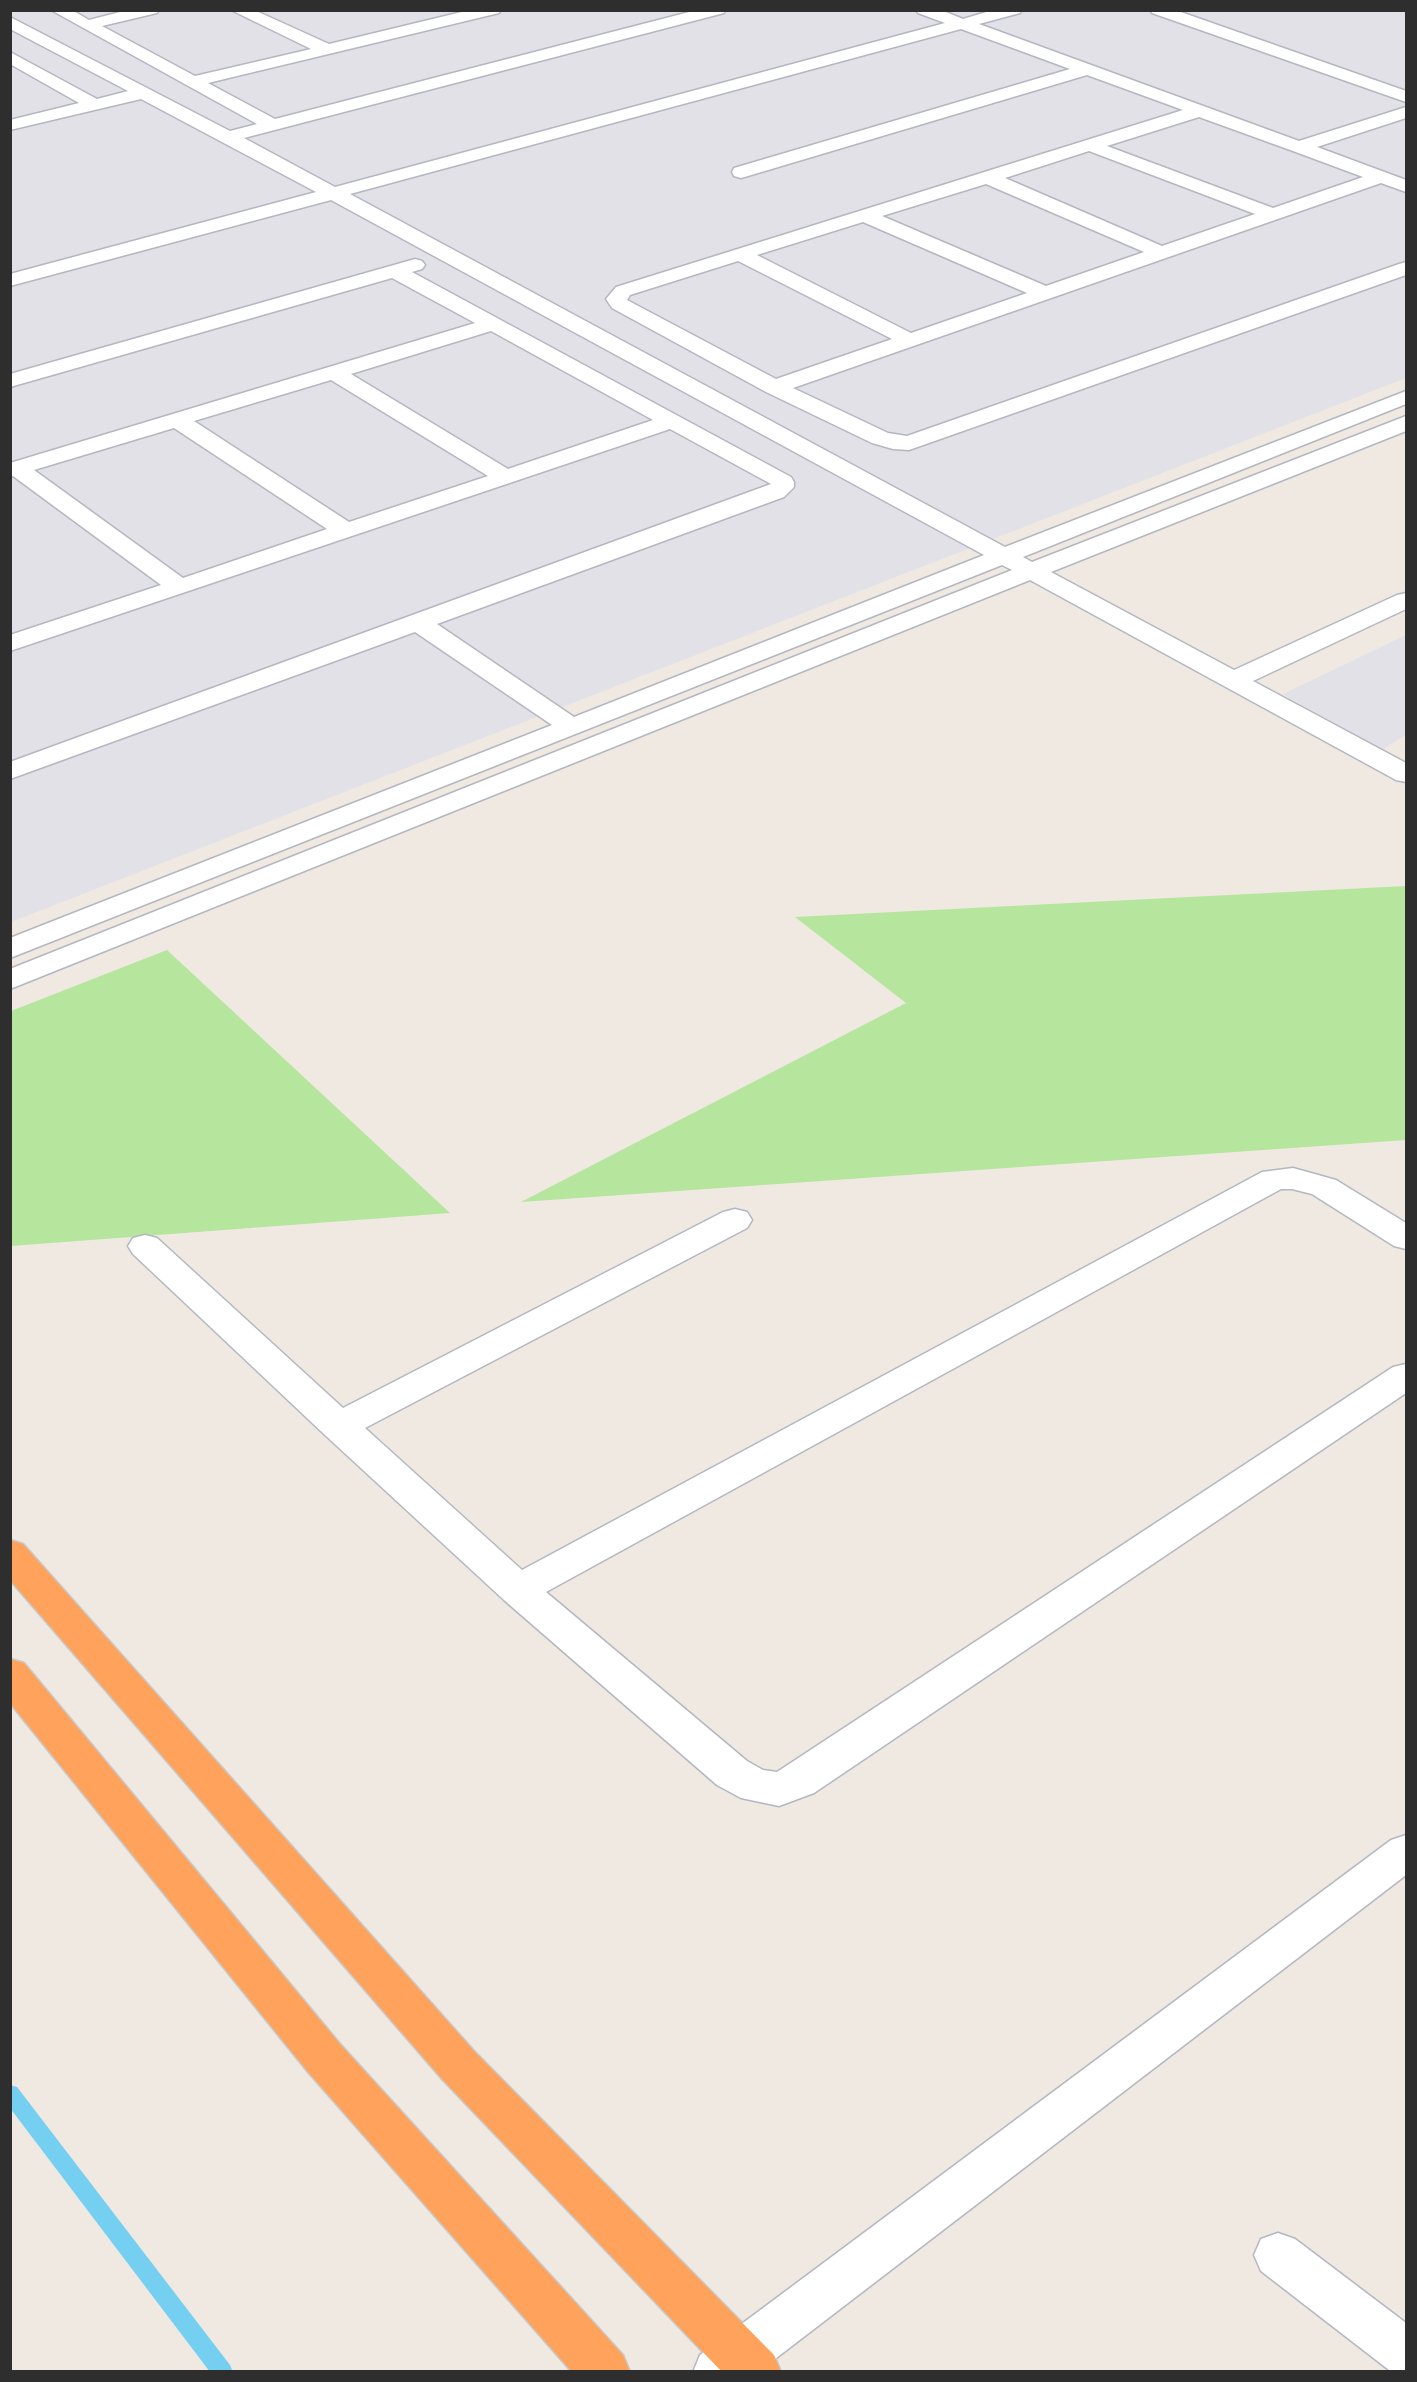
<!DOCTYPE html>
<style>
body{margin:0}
#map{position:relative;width:1417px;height:2382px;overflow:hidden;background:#efe9e1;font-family:"Exo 2",sans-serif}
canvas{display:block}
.frame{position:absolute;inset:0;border:12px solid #2e2e2e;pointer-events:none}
</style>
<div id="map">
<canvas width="1417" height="2382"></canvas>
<div class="frame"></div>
</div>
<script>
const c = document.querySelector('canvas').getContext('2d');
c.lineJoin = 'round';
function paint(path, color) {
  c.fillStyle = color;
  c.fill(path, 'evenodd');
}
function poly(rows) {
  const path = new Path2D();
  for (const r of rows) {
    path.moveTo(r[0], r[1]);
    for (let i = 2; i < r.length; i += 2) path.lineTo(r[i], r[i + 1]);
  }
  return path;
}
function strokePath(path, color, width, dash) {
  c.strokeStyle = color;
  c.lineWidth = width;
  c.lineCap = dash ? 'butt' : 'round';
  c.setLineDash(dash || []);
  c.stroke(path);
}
paint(poly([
 [11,11,1406,11,1406,378,11,922],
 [1406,635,1406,735,1380,751,1283,694]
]), '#e3e1e8');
paint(poly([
 [1406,886,1406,1140,521,1202,906,1003,795,917],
 [167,950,450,1213,11,1246,11,1011]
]), '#b6e59e');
paint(poly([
 [10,2085,17,2087,230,2365,233,2372,210,2372,10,2108,10,2085]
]), '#75cff0');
const minor = poly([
 [51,10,72,10,89,20,128,10,159,10,157,13,102,26,195,76,311,49,231,10,254,10,329,44,470,10,501,10,499,13,208,83,275,119,697,10,726,10,724,13,244,138,335,187,945,23,918,13,916,10,941,10,963,19,993,10,1022,10,1020,13,979,24,1299,141,1406,107,1406,118,1317,147,1406,180,1406,192,1381,183,793,388,888,433,907,436,1399,264,1406,262,1406,275,909,450,893,449,872,443,766,392,612,308,606,299,616,287,1183,110,1087,75,748,176,741,178,734,176,732,172,734,168,1070,69,961,29,350,194,1005,547,1406,391,1406,404,1023,557,1032,562,1406,416,1406,431,1051,572,1234,670,1397,595,1406,593,1406,609,1253,681,1406,763,1406,782,1396,780,1030,580,10,989,10,969,1012,570,1002,565,10,958,10,938,552,725,415,632,10,779,10,762,771,484,670,429,10,651,10,635,161,585,13,476,10,477,10,463,475,323,392,278,10,387,10,374,415,259,422,261,425,265,422,269,412,272,791,477,794,482,794,487,784,497,437,624,574,717,984,555,331,200,10,286,10,274,316,192,141,99,10,130,10,120,79,103,10,64,10,52,97,99,128,91,10,29,10,17,230,131,257,124,51,10],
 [1199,117,1293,151,1363,177,1273,208,1107,146,1199,117],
 [1089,151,1255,214,1162,246,1005,178,1089,151],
 [986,184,1144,252,1046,286,882,216,986,184],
 [863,222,1027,293,911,333,757,255,863,222],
 [738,261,892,339,776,379,627,300,630,295,738,261],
 [491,331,653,420,508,469,351,374,491,331],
 [331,380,488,476,349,522,194,421,331,380],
 [174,428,327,529,183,578,34,470,174,428],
 [1150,10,1175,10,1406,91,1406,102,1152,13,1150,10],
 [1293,1168,1336,1180,1406,1223,1406,1249,1394,1246,1312,1194,1292,1189,1281,1189,546,1592,747,1761,763,1770,777,1772,1393,1367,1406,1364,1406,1393,814,1793,779,1806,741,1798,717,1785,504,1600,325,1435,133,1254,128,1246,133,1238,145,1235,157,1238,343,1408,723,1212,735,1209,747,1212,752,1220,747,1228,365,1428,522,1570,1262,1172,1293,1168],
 [1406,1835,1406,1875,758,2372,693,2372,700,2355,1391,1840,1406,1835],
 [1278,2233,1295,2239,1406,2323,1406,2372,1389,2370,1261,2271,1254,2255,1261,2239,1278,2233]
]);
const highway = poly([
 [10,1540,23,1544,474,2051,774,2355,781,2372,722,2372,442,2079,10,1580,10,1540],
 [10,1659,24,1663,340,2044,623,2355,630,2372,572,2372,308,2072,10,1703,10,1659]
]);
strokePath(minor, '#b4b7c1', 3);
strokePath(highway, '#c9c9c9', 3);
paint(minor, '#fff');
paint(highway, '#ffa35c');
</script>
